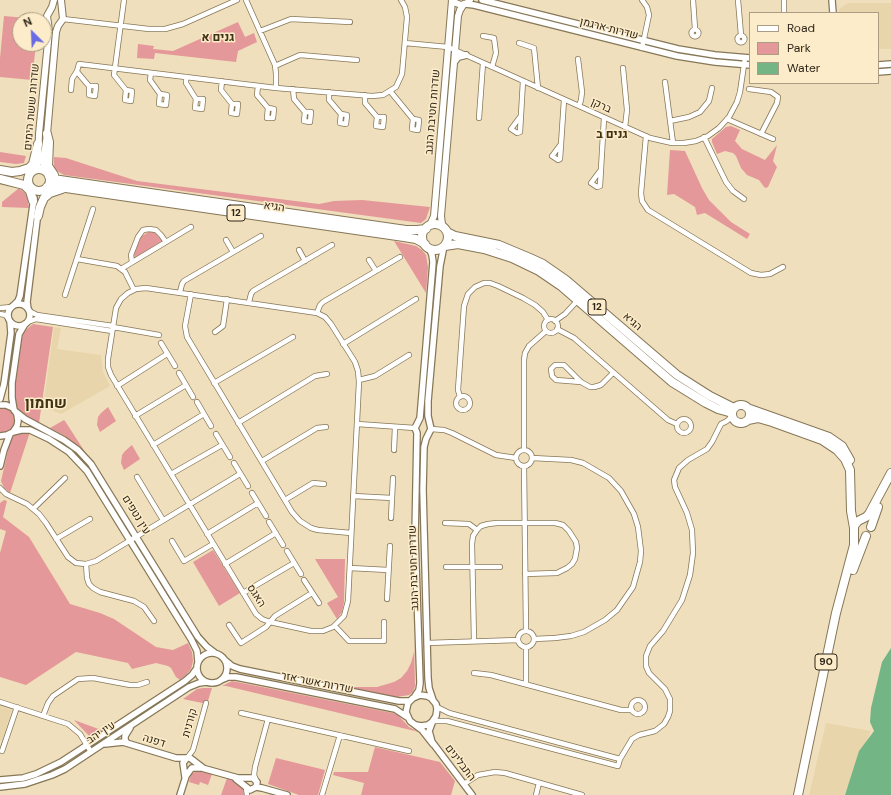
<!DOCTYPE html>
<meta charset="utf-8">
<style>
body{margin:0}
#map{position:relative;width:891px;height:795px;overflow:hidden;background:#f0dfbc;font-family:"DM Sans",sans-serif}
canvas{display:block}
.legend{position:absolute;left:749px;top:12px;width:130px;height:72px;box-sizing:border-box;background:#fdecc9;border:1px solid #aa9d83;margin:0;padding:5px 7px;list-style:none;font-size:12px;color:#2d2619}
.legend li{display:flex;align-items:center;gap:8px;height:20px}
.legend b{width:20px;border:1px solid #aa9d83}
.north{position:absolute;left:12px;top:12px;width:40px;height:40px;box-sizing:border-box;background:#fdecc9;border:1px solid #aa9d83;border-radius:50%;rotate:336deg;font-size:11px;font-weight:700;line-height:16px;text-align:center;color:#2d2619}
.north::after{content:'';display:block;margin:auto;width:14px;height:18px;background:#686be4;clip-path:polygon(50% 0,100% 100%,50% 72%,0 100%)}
</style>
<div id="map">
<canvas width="891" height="795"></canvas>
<ul class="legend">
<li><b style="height:5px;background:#fff"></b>Road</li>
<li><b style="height:11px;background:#e59899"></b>Park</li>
<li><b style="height:11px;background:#73b585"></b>Water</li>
</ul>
<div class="north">N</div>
</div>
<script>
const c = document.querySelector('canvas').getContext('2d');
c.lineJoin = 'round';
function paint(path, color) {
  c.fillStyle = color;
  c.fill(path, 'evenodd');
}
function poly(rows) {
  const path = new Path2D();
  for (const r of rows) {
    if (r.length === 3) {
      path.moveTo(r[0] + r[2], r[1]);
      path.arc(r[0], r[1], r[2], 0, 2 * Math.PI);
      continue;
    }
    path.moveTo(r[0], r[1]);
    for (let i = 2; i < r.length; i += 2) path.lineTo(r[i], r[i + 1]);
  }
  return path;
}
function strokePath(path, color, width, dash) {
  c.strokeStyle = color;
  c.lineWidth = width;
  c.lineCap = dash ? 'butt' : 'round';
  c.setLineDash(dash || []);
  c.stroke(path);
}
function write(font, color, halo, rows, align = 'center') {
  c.font = font + ' "DM Sans",Heebo,sans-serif';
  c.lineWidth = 3;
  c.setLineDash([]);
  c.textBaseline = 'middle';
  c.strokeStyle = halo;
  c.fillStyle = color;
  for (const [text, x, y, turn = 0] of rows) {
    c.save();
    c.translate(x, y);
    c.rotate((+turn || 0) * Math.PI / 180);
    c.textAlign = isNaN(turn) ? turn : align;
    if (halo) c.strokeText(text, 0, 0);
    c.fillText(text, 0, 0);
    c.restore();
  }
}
paint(poly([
 [848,3,891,3,891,49,878,49,878,13,838,13,839,9],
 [54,327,61,328,57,349,101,355,103,372,110,386,61,414,43,407],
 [0,706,12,710,2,741,0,740],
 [826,723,871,731,844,795,809,795]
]), '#e9d5ab');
paint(poly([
 [4,16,38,19,20,20,20,44,36,44,32,80,0,77,0,58],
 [238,22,245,37,254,33,257,42,238,51,236,62,155,53,154,59,137,58,138,44,154,46,153,49,173,51],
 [731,126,740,130,735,141,742,149,765,160,777,145,773,161,777,167,768,187,765,188,759,180,747,175,741,168,736,156,733,153,725,151,717,154,712,142,712,139,726,127],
 [670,150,685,151,702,188,709,200,731,222,750,234,747,239,705,213,697,215,695,207,674,194,667,195],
 [0,152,26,156,24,163,16,164,0,162],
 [54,157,66,158,137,181,319,204,334,201,362,200,430,207,426,219,421,223,64,175,54,169],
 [19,188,27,195,29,208,2,207,2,202],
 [151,231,155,233,162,241,135,258,134,254,141,237,148,232],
 [394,241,416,246,422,250,426,255,428,267,426,293],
 [33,324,53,327,39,423,35,422,20,413,14,401,14,391,23,332],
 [108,407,116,421,100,432,97,425,98,417,101,413],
 [0,408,9,409,15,417,15,423,13,428,8,432,0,433],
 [64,420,65,421,85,452,65,436,50,428],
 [20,432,30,432,10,493,4,488,1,481,10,442,14,435],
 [132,445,140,459,124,470,121,463,122,455,125,451],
 [4,500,7,501,3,517,29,537,70,604,100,613,114,619,156,647,173,650,188,643,192,652,193,661,191,669,186,675,180,680,176,677,171,668,168,666,156,663,132,669,128,663,76,652,26,685,0,677,0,553,6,531,0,529,0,503],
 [213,550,240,593,219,606,193,562],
 [315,559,345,559,344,602,342,612,337,619,327,603,338,597],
 [414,639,415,686,413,692,409,695,397,697,346,687,377,687,394,682,401,678,407,671,411,663,414,652],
 [232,681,393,713,398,715,409,727,419,732,226,686,222,686],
 [203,688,212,688,207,704,183,699,197,689],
 [74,720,104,731,91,738],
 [375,747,440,762,455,781,451,795,361,795,364,783,333,775,334,772,368,772],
 [276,758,325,770,318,795,299,795,268,784],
 [199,770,212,774,208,785,200,782,199,785,189,782,191,774],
 [227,778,238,783,243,787,244,795,221,795]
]), '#e59899');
paint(poly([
 [891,648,891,795,845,795,859,751,874,731,870,722,871,708,882,662]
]), '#73b585');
const minor = poly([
 [124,0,114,75,126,90,125,100,131,101,132,91,126,90],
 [246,0,275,65,276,74,276,88],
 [693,0,695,29],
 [738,0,741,35],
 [784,0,784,13],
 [63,19,149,29,165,29,183,24,237,0],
 [695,33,3.5],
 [260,31,291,19,350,22],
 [741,39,3.5],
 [483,36,494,38,496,53,492,67],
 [405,43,448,47,650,138,672,143,684,143,696,141,708,136,719,128,729,117,737,102,740,92,745,58],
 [519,43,534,48,538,88],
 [642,48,649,15,647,7,642,0],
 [578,59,582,92,581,100,579,106],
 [275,66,300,55,357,60],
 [623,68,627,110,625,127],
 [151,73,150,80,160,94,159,104,166,105,167,95,160,94],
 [186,77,186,83,196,99,195,108,202,109,203,99,196,99],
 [222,81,221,90,232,104,231,113,237,114,238,104,232,104],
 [665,82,673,143],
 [89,86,89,95,95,96,96,86,89,86,78,73,77,71,79,64,276,88,372,96,383,95,396,87,402,74,407,17,405,7,401,0],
 [258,86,257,95,268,108,267,118,273,118,274,109,268,108],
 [293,89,294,99,305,112,311,112,310,122,304,121,305,112],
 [749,89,771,92,778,97,777,103,761,134],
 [71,90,72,79,77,71],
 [390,91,413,119,412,129,418,130,419,120,413,119],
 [329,92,329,100,341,114,347,115,346,124,340,123,341,114],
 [365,95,365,103,377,117,384,117,383,127,376,126,377,117],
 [520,117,511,129,517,133,520,132,523,81],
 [479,118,483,63],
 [727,119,773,139],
 [670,121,689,117,700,112,709,101,712,88],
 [646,136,641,193,642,201,648,210,751,273,761,275,770,274,783,267],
 [704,137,726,182,733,191,744,199],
 [561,144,552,156,558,160,560,159,564,100],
 [600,171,591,183,597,187,600,186,604,118],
 [226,240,233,252],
 [299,250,305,261],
 [77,259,117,266,125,272,134,290],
 [369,260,376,271],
 [132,262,131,255,138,237,143,230,149,229,156,230,161,235,166,242],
 [121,269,191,227],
 [146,288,317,313,325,317,331,324,355,362,358,371,359,382,348,601,344,616,333,627,323,631,311,631,270,622,262,619,256,614,111,375,108,367,108,359,116,308,121,299,128,293,136,289,146,288],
 [180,292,182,284,184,281,261,236],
 [191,294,185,326,187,337,292,512,300,521,311,528,318,530,351,533],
 [65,295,93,209],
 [249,302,251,294,253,291,332,245],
 [0,308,12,307],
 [29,311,37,315,113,326],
 [317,313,320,305,323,302,400,257],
 [0,314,5,315,8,318],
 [551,326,7],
 [555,321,565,314,578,300],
 [28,322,36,319,112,331],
 [113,327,159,335],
 [557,329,574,338,668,420,677,424],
 [215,332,223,326,227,299],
 [161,343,175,366],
 [343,344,416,299],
 [179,373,193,397],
 [359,380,375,376,409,355],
 [581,382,556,380,552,376,551,369,555,365,564,365,581,382,590,387,594,387,601,385,613,373],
 [214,383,293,337],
 [117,386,167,354],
 [463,403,7],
 [460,397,458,390,464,306,468,294,475,287,484,283,490,283,498,286,523,298,535,305,543,312,548,320],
 [197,402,211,426],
 [135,416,186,385],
 [684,426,7],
 [238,423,315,376,327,374],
 [357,424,415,428],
 [431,429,444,430,452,433,496,455,516,458],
 [216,434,230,457],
 [153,445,204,414],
 [394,450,395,427],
 [524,450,524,360,525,353,529,346,546,331],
 [524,458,8],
 [532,458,571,460,583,463,609,478,621,491,634,514,638,527,641,551,640,562,633,587,617,610,605,620,584,632,571,636,555,638,534,639],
 [262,461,317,428,326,427],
 [234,463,248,486],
 [524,466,526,630],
 [171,474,222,445],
 [137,477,163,520],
 [0,488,6,494,27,504,39,514,46,523,68,557,76,563,86,564,87,578,89,584,93,588,100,592,134,601,144,607,154,621],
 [252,493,266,516],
 [353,496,392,498],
 [285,500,313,483,324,484],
 [33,509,65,478],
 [391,518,393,478],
 [269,522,283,545],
 [445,523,469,524,477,530],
 [207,534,258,503],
 [56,539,90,519],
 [172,541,184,561,213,544],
 [287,551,301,574],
 [86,564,96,561,240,474],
 [225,564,276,533],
 [446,567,500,567],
 [350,568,388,570],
 [304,580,319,603],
 [243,593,294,563],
 [387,599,390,546],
 [229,625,241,643,266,627,275,616,312,593],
 [335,626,349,641,384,641,384,622],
 [526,639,8],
 [474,641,472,544,473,536,477,530,481,526,488,524,497,523,555,523,563,525,569,531,576,542,577,548,575,559,572,564,567,568,557,573,525,574],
 [427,643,518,640],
 [526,647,526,684],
 [474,673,491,675,621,710,632,710],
 [638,707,7],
 [0,702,68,724,80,734,91,752],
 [437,707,449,713,620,759],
 [241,713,409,751],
 [43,716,48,703,53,696,78,679,93,678,130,685,138,685,147,682],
 [434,721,447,721,618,766,620,759,632,739,639,735,655,731,664,724,668,717,670,711,670,699,665,689,649,673,646,666,646,656,650,646,663,631,682,600,690,575,693,553,692,530,687,513,675,487,674,480,679,468,688,460,707,449,712,442,721,424,727,421,732,416],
 [2,751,17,707],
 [187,758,193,750,206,703],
 [256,780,254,775,255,767,268,719],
 [464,784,478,775,495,772,505,773,582,795],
 [246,788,247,795],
 [322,795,340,735],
 [536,795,539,783]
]);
const tertiary = poly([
 [482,0,678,49,715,55,750,58],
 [832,0,833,13],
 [465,4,474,5,677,56,715,62,750,65],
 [878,65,891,64],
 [878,72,891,71],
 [19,315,11],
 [14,305,18,301,20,296,34,198],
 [28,309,27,302,38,212],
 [0,399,4,384,11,333,10,321],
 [0,405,6,405,13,408,17,414,18,421,17,426,13,432,7,435,0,436],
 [14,410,12,398,12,383,19,334,25,324],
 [16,412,25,419,64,440,78,450,91,464,198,637,207,647,215,653],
 [13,432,21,430,30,430,49,439,69,452,87,471,191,639,197,651,198,662],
 [0,466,4,450,10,434],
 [212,668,15],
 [226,661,232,666,240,669,399,701,409,701],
 [221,680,228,677,236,677,395,709,407,717],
 [415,696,419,690,420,683,415,537,417,433,415,428,420,418,433,262,432,255,429,248],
 [433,700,429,688,428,678,423,490,424,447,426,439,431,429,428,416,428,401,440,266,444,246],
 [432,723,429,731,432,742,472,795],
 [416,725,421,726,428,725,432,722,436,716,437,709,436,704,431,698,427,696,420,695,413,698,408,703,406,712,410,721,422,730,433,744],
 [127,743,125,740,125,736,130,728],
 [105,744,123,742,176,758,190,758,203,768],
 [192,768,202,768,238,778,253,778,257,782,256,787],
 [185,777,183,763,186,759],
 [236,779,250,790,256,787,262,788,287,795],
 [0,780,23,778,36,774,61,762,185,681,192,675,197,668],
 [0,787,25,784,52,775,65,769,189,687,199,683,207,682],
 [180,795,186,776,191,769]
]);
const secondary = poly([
 [452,0,456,3,461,5,467,3,470,0],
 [455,61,458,57,466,55],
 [34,170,38,162,39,134,49,31,47,16,52,7,54,0],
 [46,172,43,163,47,134,56,32,58,26,63,19,61,0],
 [430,225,434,216,452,0],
 [444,228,442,224,441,216,458,16,460,10,464,4]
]);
const trunk = poly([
 [47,134,49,142,48,166,54,175],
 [39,180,11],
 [0,170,12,172,20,171,29,168,33,164,38,144],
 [49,176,53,179,60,180,406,230,417,230,426,229],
 [0,179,24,185,30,191,33,201],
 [47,187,59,187,404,237,416,239,425,244],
 [38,216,40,207,44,198,50,193,62,189],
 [435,237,13],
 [447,232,455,236,499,245,530,258,543,264,566,280,677,375,710,396,734,408],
 [445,246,458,244,484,249,512,258,539,271,561,286,672,382,706,403,718,409,732,413],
 [741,414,9],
 [750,409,829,437,842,446,850,460],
 [748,420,758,418,772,422,822,440,837,450,845,459,850,470,851,511,854,528],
 [871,527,878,507],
 [853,570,866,536],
 [798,795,836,613,854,545,854,526,858,521,866,517,869,514,891,473]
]);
strokePath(minor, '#867757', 6);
strokePath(tertiary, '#867757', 8);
strokePath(secondary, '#867757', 8);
strokePath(trunk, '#867757', 10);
strokePath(minor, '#fff', 4.5);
strokePath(tertiary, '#fff', 5.5);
strokePath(secondary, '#fff', 6);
strokePath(trunk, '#fff', 8);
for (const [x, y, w] of [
 [236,213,18],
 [597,307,18],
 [826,662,22]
]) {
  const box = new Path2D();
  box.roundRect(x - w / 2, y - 8, w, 16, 3);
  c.fillStyle = '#fdecc9';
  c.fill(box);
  strokePath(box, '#2d2619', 1);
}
write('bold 10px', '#2d2619', null, [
 ["12",236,213],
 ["12",597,307],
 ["90",826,662]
]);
write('11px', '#2d2619', '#fdecc9', [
 ["שדרות ארגמן",609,29,14],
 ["ברקן",601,106,24],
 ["שדרות ששת הימים",32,107,-85],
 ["שדרות חטיבת הנגב",433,112,-85],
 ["הגיא",274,207,8],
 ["הגיא",632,322,41],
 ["עין נטפים",136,515,58],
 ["שדרות חטיבת הנגב",414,568,-92],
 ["האגס",256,596,57],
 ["שדרות אשר אזר",317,683,11],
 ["קורנית",190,723,-74],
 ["עין יהב",101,733,-33],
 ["דפנה",154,741,17],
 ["התבלינים",460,763,52]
]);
write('bold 12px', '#403214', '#fdecc9', [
 ["גנים א",218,38],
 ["גנים ב",612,135]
]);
write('bold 15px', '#403214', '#fdecc9', [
 ["שחמון",46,404]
]);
</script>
